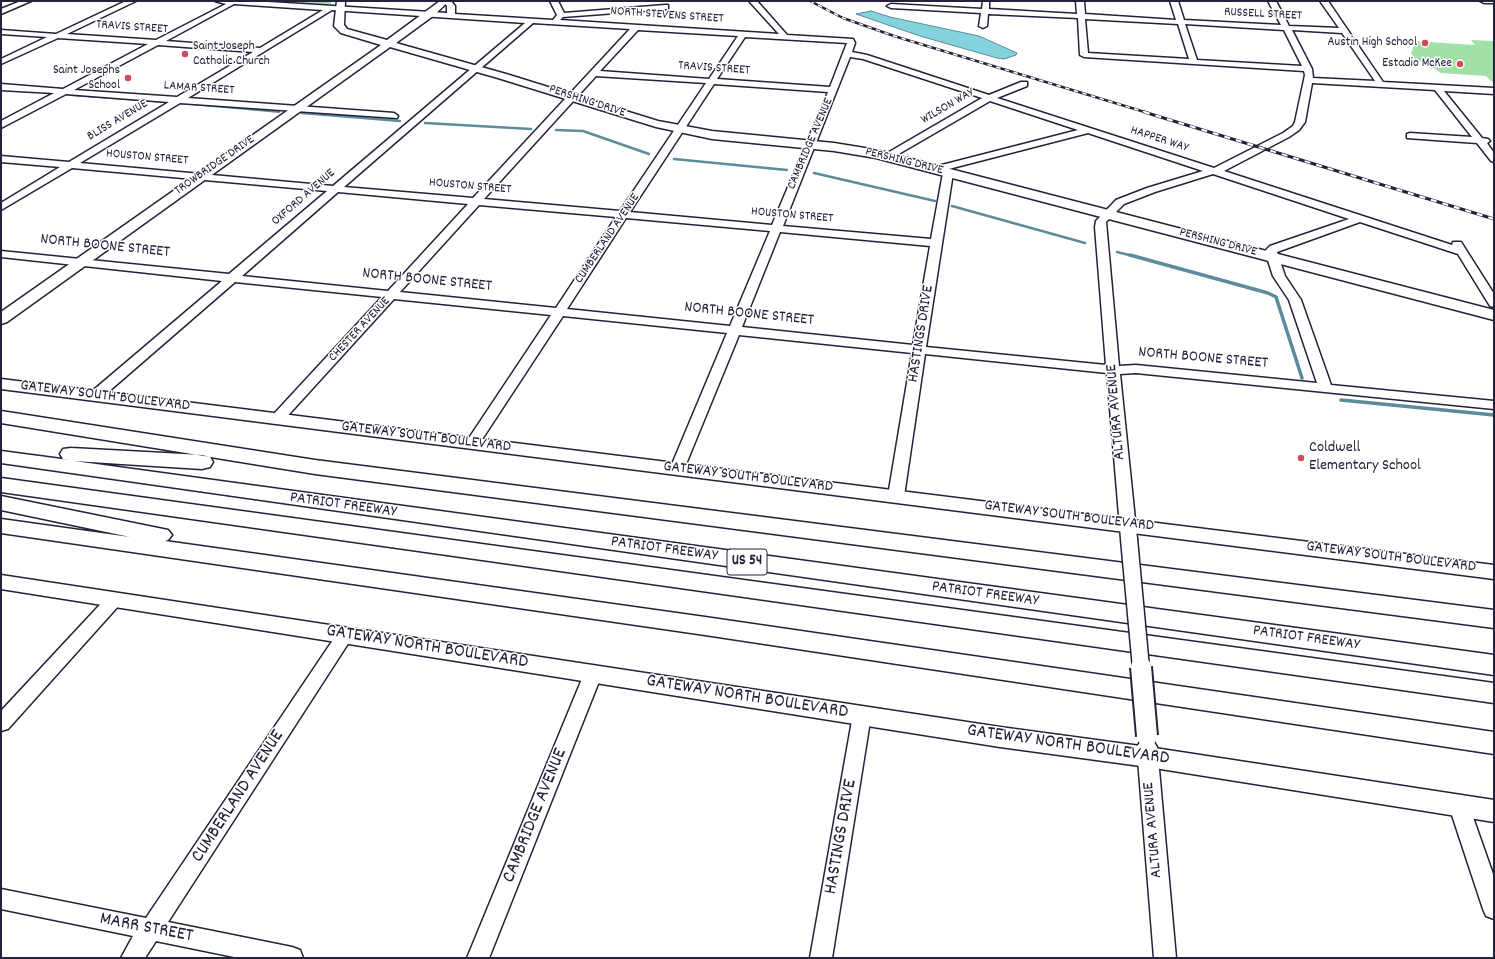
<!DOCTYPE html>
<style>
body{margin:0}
#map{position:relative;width:1495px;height:959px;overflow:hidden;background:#fff;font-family:Dekko,sans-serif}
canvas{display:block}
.frame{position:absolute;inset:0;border:2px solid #22223b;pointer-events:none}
</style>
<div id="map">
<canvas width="1495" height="959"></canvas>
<div class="frame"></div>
</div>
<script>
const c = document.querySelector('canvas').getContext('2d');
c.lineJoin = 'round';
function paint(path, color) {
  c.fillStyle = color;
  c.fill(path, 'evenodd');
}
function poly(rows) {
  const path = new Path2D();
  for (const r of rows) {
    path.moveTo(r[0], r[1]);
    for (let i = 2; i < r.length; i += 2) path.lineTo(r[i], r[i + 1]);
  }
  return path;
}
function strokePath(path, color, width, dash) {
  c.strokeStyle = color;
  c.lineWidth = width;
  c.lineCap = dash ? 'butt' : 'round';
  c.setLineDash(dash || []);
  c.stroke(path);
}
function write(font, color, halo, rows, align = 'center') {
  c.font = font + ' Dekko,sans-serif';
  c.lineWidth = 3;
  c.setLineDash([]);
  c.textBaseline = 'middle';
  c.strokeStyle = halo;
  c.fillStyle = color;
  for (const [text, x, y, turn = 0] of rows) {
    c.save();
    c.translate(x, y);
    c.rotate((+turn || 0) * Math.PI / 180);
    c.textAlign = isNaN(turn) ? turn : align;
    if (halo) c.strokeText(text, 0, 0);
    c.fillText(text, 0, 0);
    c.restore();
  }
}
paint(poly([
 [270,1,331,1,331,4,327,5,268,2],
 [1471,40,1494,41,1494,84,1486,76,1440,73,1437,70,1415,59,1411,53,1415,44,1413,41,1475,45]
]), '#a3e0a8');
const water = poly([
 [871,11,890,17,979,36,1017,53,1016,55,1004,59,997,58,920,36,856,14,871,11]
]);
paint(water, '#82d3dc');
strokePath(water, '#5c8c9c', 1);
strokePath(poly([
 [70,95,166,102],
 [180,103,279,112],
 [302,113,306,113]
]), '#5c8c9c', 2);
strokePath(poly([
 [302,113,400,121],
 [425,123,531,129],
 [556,130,583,131,649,154],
 [674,159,787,170],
 [814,173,935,201],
 [952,206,1085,243],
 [1117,252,1133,256]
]), '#5c8c9c', 2.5);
strokePath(poly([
 [1130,255,1268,293,1276,297,1302,378],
 [1341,400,1494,415]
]), '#5c8c9c', 3.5);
const minor = poly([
 [21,1,31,1,1,14,1,9,21,1],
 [126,1,136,1,67,34,156,40,226,4,215,1,252,1,447,13,447,6,443,1,451,1,455,6,455,14,553,20,557,15,550,1,558,1,564,13,665,5,668,5,668,9,563,17,560,20,779,34,749,1,757,1,787,35,853,39,855,43,852,52,867,55,989,95,1021,82,1027,82,1027,86,997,98,1214,168,1283,133,1293,126,1295,122,1305,75,1304,71,1084,57,1080,55,1078,18,988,14,987,26,983,28,979,26,981,13,891,8,887,6,891,4,982,9,983,1,989,1,989,9,1077,14,1076,1,1084,1,1085,14,1176,20,1170,1,1178,1,1184,20,1281,25,1268,1,1276,1,1289,26,1339,28,1320,1,1328,1,1383,82,1494,88,1494,94,1444,91,1482,138,1488,139,1490,141,1487,143,1494,153,1494,162,1491,161,1477,143,1407,138,1407,134,1410,133,1472,137,1435,90,1312,83,1305,122,1299,130,1289,137,1224,171,1452,245,1453,242,1461,242,1494,294,1494,307,1490,306,1458,254,1360,222,1277,252,1285,276,1301,300,1331,385,1494,401,1494,409,1136,373,1120,374,1137,539,1135,543,1129,544,1123,543,1121,539,1107,373,925,354,904,496,901,499,896,501,891,499,888,496,912,353,739,335,684,469,682,472,677,474,672,472,670,469,727,333,563,316,479,444,477,447,472,448,467,447,465,444,551,315,394,299,282,422,277,423,272,422,270,419,272,416,382,297,235,282,100,399,90,399,88,396,90,393,222,281,1,257,1,251,229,274,327,191,72,168,1,210,1,203,60,167,1,162,1,156,69,162,169,102,66,94,1,128,1,121,54,93,1,90,1,84,63,89,148,44,58,38,1,64,1,59,47,37,1,34,1,30,56,34,126,1],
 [234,4,323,10,260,48,166,41,234,4],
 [332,10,525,23,333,186,80,163,180,103,397,118,398,116,394,113,188,98,332,10],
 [1085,19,1178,24,1189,59,1088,53,1085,19],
 [533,23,630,29,473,198,344,187,533,23],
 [1185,24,1284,30,1302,66,1197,60,1185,24],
 [638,30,738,36,709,79,600,71,638,30],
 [1292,30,1342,33,1375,81,1313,78,1312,69,1292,30],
 [745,37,847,43,830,87,717,79,745,37],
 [158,45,253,52,177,97,74,90,158,45],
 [850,57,863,59,982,98,884,155,882,157,884,159,890,159,990,101,1078,130,934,167,932,169,934,171,937,172,1088,133,1203,171,1147,188,1116,200,1096,221,1095,227,1106,365,926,347,953,173,951,171,945,171,943,173,931,239,783,226,850,57],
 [596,76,706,83,620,211,484,199,596,76],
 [714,84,828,92,772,225,630,212,714,84],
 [1213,174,1349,219,1270,246,1265,251,1273,276,1289,300,1317,383,1136,365,1119,366,1106,222,1124,204,1155,192,1213,174],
 [338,192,468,204,388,291,242,276,338,192],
 [479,205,616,217,556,308,400,292,479,205],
 [626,218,770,231,730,326,567,309,626,218],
 [780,232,930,246,913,345,742,327,780,232],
 [1480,1,1494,1,1494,3,1484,3,1480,1],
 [115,593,121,595,123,599,121,603,8,729,1,731,1,711,109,595,115,593],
 [345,629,351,631,354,635,351,639,168,922,292,947,300,950,303,958,239,958,156,941,145,958,121,958,133,936,1,909,1,889,146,918,339,631,345,629],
 [593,667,599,669,602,674,489,958,467,958,584,674,587,669,593,667],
 [862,708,869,710,871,715,832,958,810,958,853,715,855,710,862,708],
 [1147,739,1154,742,1157,747,1176,958,1154,958,1137,747,1140,742,1147,739],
 [1459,797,1466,800,1469,806,1494,877,1494,919,1486,916,1483,909,1449,806,1452,800,1459,797]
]);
const major = poly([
 [337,1,345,1,344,25,347,29,387,40,440,1,449,1,433,16,396,43,506,74,658,121,712,131,834,143,877,150,1494,310,1494,320,876,158,834,151,712,139,656,127,498,78,390,47,7,322,1,324,1,312,381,45,341,33,334,26,337,1],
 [1,379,1494,565,1494,579,1,389,1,379],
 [1,575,1000,727,1148,747,1494,800,1494,822,1148,767,1000,747,1,589,1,575]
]);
const highway = poly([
 [1,411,315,460,1494,610,1494,628,315,474,1,423,1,411],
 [71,448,202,455,210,457,213,462,210,467,202,469,74,461,1494,655,1494,675,1,463,1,451,69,460,63,459,60,454,63,449,71,448],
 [1,478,1494,683,1494,703,1,492,1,478],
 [1,496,168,530,172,535,168,540,165,541,705,617,1494,732,1494,754,705,635,1,533,1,519,130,537,1,510,1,496]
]);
strokePath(minor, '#22223b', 3);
strokePath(major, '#22223b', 3);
strokePath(highway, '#22223b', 3);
paint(minor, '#fff');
paint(major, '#fff');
paint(highway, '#fff');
const railFar1 = poly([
 [810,1,843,18,894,36,1148,113]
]);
const rail = poly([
 [1144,112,1494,219]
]);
strokePath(railFar1, '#22223b', 2.5);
strokePath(rail, '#22223b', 3);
strokePath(railFar1, '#fff', 1.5, [4.5]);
strokePath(rail, '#fff', 2, [6]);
const minorBridgeFar1 = poly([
 [1129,539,1141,668]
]);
const minorBridge = poly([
 [1141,667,1147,736]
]);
strokePath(minorBridgeFar1, '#22223b', 19, []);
strokePath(minorBridge, '#22223b', 24, []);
strokePath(minorBridgeFar1, '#fff', 16);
strokePath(minorBridge, '#fff', 20);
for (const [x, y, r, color] of [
 [1425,43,4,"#d1495b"],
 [185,54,4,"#d1495b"],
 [1460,64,4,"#d1495b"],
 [128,78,4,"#d1495b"],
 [1301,458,4,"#d1495b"]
]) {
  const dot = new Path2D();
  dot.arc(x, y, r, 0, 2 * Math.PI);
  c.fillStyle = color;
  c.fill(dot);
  strokePath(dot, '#fff', 1.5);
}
write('13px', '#22223b', '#fff', [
 ["RUSSELL STREET",1263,15,3],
 ["NORTH STEVENS STREET",667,16,4],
 ["TRAVIS STREET",132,28,4],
 ["TRAVIS STREET",714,69,4],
 ["LAMAR STREET",199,89,4],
 ["PERSHING DRIVE",587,102,18],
 ["WILSON WAY",948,107,-30],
 ["BLISS AVENUE",118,121,-31],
 ["HAPPER WAY",1159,140,18],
 ["CAMBRIDGE AVENUE",811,144,-67],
 ["HOUSTON STREET",147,158,5],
 ["PERSHING DRIVE",904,162,14],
 ["TROWBRIDGE DRIVE",215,166,-35],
 ["HOUSTON STREET",470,187,5],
 ["OXFORD AVENUE",304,198,-41],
 ["HOUSTON STREET",792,216,5],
 ["CUMBERLAND AVENUE",608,239,-56],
 ["PERSHING DRIVE",1218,243,15],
 ["CHESTER AVENUE",360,330,-47]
]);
write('13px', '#22223b', '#fff', [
 ["Austin High School",1417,43],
 ["Saint Joseph",193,47,"left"],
 ["Catholic Church",193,62,"left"],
 ["Estadio McKee",1452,64],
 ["Saint Josephs",120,71],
 ["School",120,86]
], 'right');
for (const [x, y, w] of [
 [747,562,40]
]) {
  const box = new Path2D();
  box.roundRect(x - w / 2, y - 13, w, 26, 3);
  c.fillStyle = '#fff';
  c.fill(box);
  strokePath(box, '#22223b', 1);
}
write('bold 15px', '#22223b', null, [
 ["US 54",747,562]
]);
write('16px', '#22223b', '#fff', [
 ["NORTH BOONE STREET",105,247,6],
 ["NORTH BOONE STREET",427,281,6],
 ["NORTH BOONE STREET",749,315,6],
 ["HASTINGS DRIVE",922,334,-81],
 ["NORTH BOONE STREET",1203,359,5],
 ["GATEWAY SOUTH BOULEVARD",105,397,7],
 ["ALTURA AVENUE",1117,412,-95],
 ["GATEWAY SOUTH BOULEVARD",426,438,7],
 ["GATEWAY SOUTH BOULEVARD",748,478,7],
 ["PATRIOT FREEWAY",343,506,8],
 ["GATEWAY SOUTH BOULEVARD",1069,517,7],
 ["PATRIOT FREEWAY",664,550,8],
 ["GATEWAY SOUTH BOULEVARD",1391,558,7],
 ["PATRIOT FREEWAY",985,595,8],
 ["PATRIOT FREEWAY",1306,639,8],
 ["ALTURA AVENUE",1154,830,-95]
]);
write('16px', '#22223b', '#fff', [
 ["Coldwell",1309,449],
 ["Elementary School",1309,467]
], 'left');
write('19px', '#22223b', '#fff', [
 ["GATEWAY NORTH BOULEVARD",427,648,9],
 ["GATEWAY NORTH BOULEVARD",747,698,9],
 ["GATEWAY NORTH BOULEVARD",1068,746,8],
 ["CUMBERLAND AVENUE",239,797,-57],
 ["CAMBRIDGE AVENUE",536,816,-68],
 ["HASTINGS DRIVE",842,837,-80],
 ["MARR STREET",146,929,11]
]);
</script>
